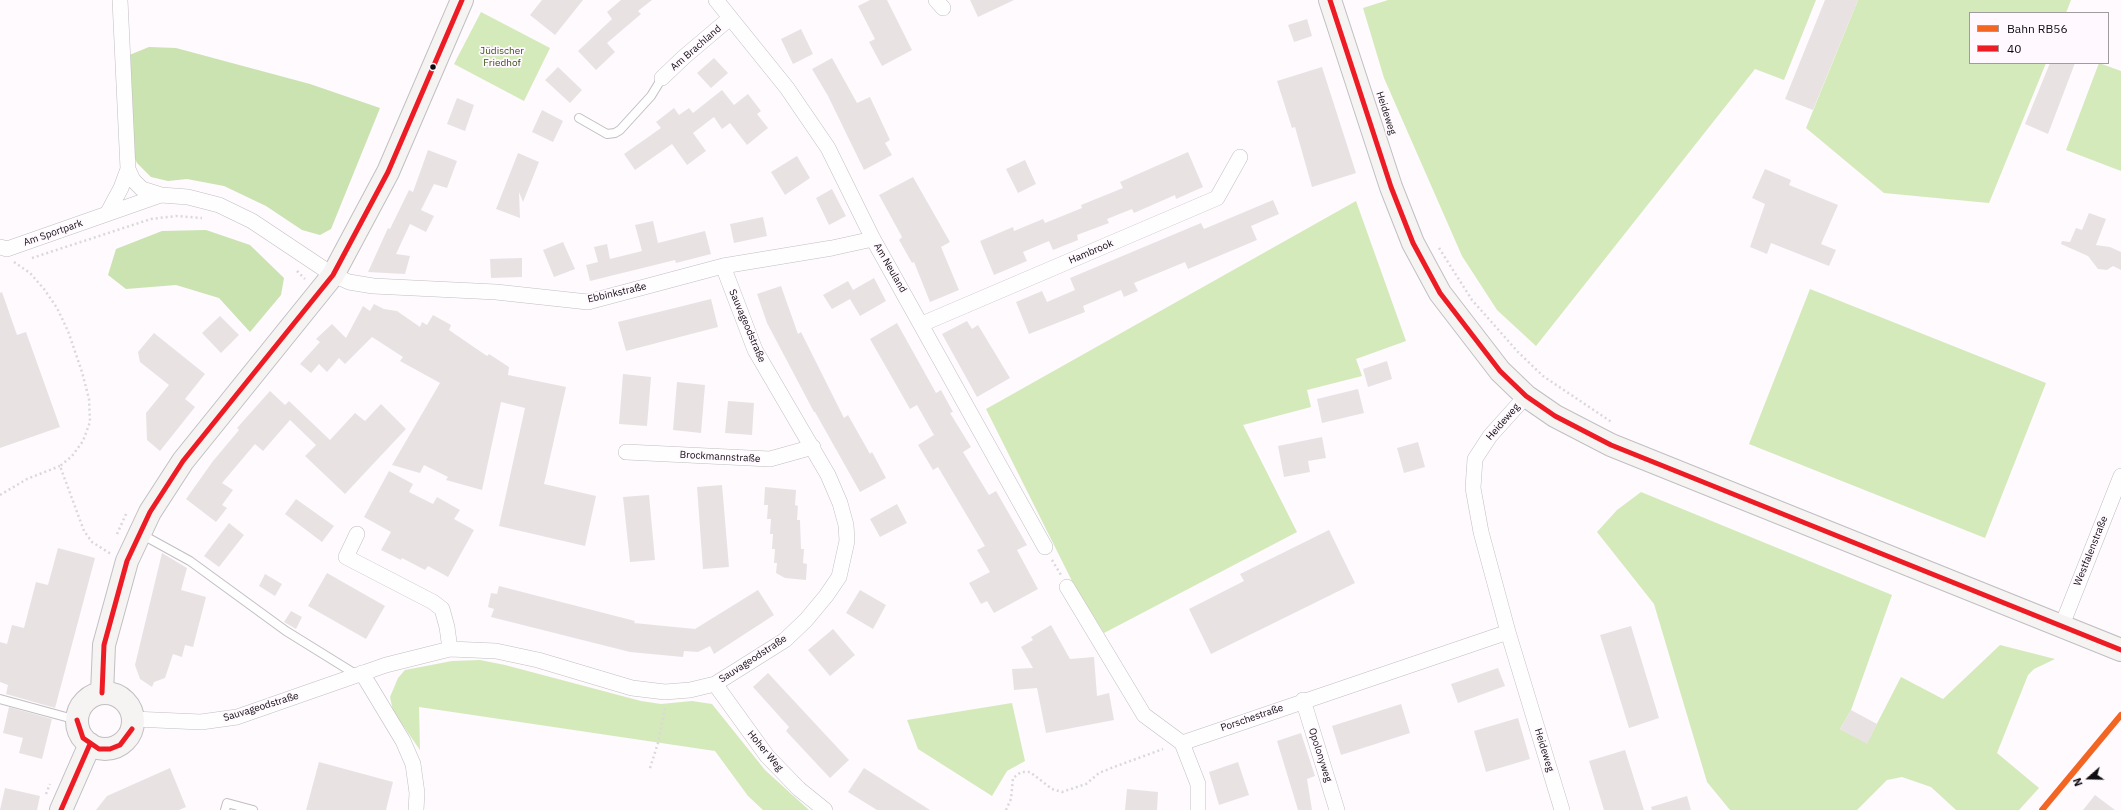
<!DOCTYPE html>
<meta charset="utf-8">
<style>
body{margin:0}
#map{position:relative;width:2121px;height:810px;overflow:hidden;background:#fefafe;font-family:"IBM Plex Sans",sans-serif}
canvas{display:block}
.legend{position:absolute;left:1969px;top:12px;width:140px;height:52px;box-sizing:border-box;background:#fff9ff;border:1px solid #9f9b9f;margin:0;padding:5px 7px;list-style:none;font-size:12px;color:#0f0d0f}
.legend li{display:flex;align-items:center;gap:8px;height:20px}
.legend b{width:20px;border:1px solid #9f9b9f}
.north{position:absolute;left:2069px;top:758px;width:40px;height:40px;-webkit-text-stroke:3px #fff9ff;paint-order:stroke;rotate:250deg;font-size:11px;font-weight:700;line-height:16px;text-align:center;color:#0f0d0f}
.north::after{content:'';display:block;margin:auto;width:14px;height:18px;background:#0f0d0f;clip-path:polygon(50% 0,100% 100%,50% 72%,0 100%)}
</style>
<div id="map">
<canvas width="2121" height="810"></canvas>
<ul class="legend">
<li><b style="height:5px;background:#f26522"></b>Bahn RB56</li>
<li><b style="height:5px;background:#ed1c24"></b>40</li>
</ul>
<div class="north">N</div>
</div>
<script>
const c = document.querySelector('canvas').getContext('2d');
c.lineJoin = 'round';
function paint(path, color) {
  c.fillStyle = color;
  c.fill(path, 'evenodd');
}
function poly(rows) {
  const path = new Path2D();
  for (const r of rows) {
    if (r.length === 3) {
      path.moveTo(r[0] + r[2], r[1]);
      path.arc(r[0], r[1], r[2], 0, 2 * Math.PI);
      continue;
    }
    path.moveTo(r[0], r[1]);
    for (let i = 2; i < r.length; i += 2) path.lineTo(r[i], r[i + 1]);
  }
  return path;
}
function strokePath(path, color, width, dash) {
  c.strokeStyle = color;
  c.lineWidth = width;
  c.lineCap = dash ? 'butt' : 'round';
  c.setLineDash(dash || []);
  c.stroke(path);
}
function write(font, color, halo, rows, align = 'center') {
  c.font = font + ' "IBM Plex Sans",sans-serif';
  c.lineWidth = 3.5;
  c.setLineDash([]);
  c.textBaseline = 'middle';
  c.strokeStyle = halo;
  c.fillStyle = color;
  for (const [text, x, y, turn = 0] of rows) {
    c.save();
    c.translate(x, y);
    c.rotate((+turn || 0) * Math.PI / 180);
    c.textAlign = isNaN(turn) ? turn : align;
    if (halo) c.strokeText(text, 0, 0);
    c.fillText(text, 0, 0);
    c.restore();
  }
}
paint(poly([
 [1388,0,1816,0,1784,80,1755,69,1536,346,1497,310,1462,256,1384,78,1363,8],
 [1858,0,2071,0,2066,13,1970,13,1970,63,2046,63,1989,203,1884,193,1806,128],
 [481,12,550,48,524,101,454,64],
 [2099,63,2121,71,2121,171,2066,150],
 [1356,201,1406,341,1356,359,1362,376,1307,390,1311,407,1243,425,1297,532,1104,633,1074,585,986,409],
 [1810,289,2046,383,1985,538,1749,444],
 [1641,492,1892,595,1851,710,1840,729,1867,743,1901,677,1943,699,2000,645,2055,659,2034,669,2028,675,1997,753,2039,788,2019,810,1956,810,1931,787,1902,777,1887,780,1857,810,1730,810,1707,782,1654,604,1597,532,1617,510],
 [480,660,505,665,641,701,661,704,692,701,712,704,765,770,809,810,763,810,748,796,715,751,419,707,420,750,393,711,390,697,398,678,405,670,452,661],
 [1012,703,1025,761,1007,771,992,796,918,749,907,720]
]), '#d4eaba');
paint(poly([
 [149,47,176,48,310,84,380,108,331,229,320,235,302,230,266,206,224,186,187,179,168,181,151,177,137,163,131,150,122,58],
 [206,230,250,245,284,278,281,295,250,332,219,298,176,285,126,289,108,275,116,249,162,231]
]), '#cbe2b1');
paint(poly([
 [542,0,583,0,555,35,530,15],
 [621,0,652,0,638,11,641,14,607,43,615,52,596,70,578,51,612,19,607,12],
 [870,0,887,0,912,50,882,66,869,42,875,39,858,6],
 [970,0,1014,0,978,17],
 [1825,0,1858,0,1813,110,1785,99],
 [1307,19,1312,36,1294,42,1288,25],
 [801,29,813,54,793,64,781,39],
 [714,58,728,73,711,88,697,73],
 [832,58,857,103,870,97,890,140,885,143,892,155,864,170,828,96,812,69],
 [2050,63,2075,63,2048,134,2025,124],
 [558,67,582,90,570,103,545,80],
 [1322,67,1356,173,1312,187,1295,127,1292,128,1277,81],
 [722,90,734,105,748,94,761,111,757,114,768,128,747,145,730,123,722,129,714,117,693,133,706,151,687,165,672,144,635,170,624,154,661,128,656,122,674,108,679,115,689,108,693,113],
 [457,98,474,105,465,131,447,124],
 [542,110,563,121,553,142,532,132],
 [428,150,457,161,447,188,434,184,421,210,434,216,426,232,410,224,396,254,410,256,405,274,368,272,388,228,390,229,409,190,413,192],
 [1188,152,1203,187,1176,199,1175,195,1134,213,1132,209,1107,219,1109,223,1077,235,1078,240,1053,250,1049,241,1023,252,1027,261,994,275,980,241,1013,227,1014,231,1043,219,1045,223,1082,208,1081,205,1123,188,1120,182],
 [518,153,539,162,523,202,519,192,520,218,496,209],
 [797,156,810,178,785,195,771,172],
 [1025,160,1036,184,1018,193,1006,169],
 [1765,169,1791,180,1789,185,1838,205,1821,244,1836,250,1829,266,1771,243,1767,254,1750,247,1765,204,1752,198],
 [913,177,950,242,941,247,959,290,930,302,914,262,912,263,899,240,902,237,879,195],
 [832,189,846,216,829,225,816,198],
 [1273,200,1279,214,1251,226,1257,240,1188,269,1185,262,1173,267,1134,283,1138,291,1124,297,1121,290,1083,306,1085,312,1029,334,1016,302,1042,291,1047,302,1075,290,1070,278,1201,223,1204,229],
 [2089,213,2106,219,2096,245,2110,247,2121,252,2121,270,2113,266,2107,270,2098,269,2088,256,2061,244,2062,241,2070,242,2076,228,2082,230],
 [763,217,767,236,734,243,730,224],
 [653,221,658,243,705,231,711,254,676,263,675,260,590,281,586,265,598,262,594,247,607,244,610,259,642,251,635,225],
 [563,242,575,269,554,277,543,250],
 [522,258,522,277,491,278,490,259],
 [874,278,886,301,860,316,850,299,832,309,823,295,848,281,853,290],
 [781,286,798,334,801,332,844,418,848,415,870,454,872,452,886,478,860,492,815,412,814,412,767,323,757,294],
 [2,292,17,335,26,332,60,427,0,448,0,293],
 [711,299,718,327,626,351,618,322],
 [374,304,384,309,397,311,420,327,422,322,427,325,433,315,451,325,449,330,487,356,489,354,509,367,508,375,566,387,544,484,596,496,585,546,499,526,525,408,501,402,482,490,446,480,448,477,424,465,420,473,392,465,440,383,400,361,403,357,372,337,345,364,339,358,327,372,319,364,311,373,300,364,320,342,316,339,332,324,346,338,363,306,370,311],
 [220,316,239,335,221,353,202,333],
 [967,321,972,329,978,325,1010,378,977,397,942,334],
 [897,323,936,393,941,390,953,412,950,413,971,447,963,452,989,495,996,491,1027,545,1017,550,1038,589,994,613,987,601,981,604,969,583,990,572,977,550,985,546,938,467,933,470,918,445,934,435,917,405,910,409,870,339],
 [154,333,205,374,185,399,195,407,160,451,147,440,146,413,169,385,140,362,138,352],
 [1387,361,1392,379,1368,387,1363,369],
 [623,374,651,377,647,426,619,424],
 [677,382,705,385,701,433,673,430],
 [1358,389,1364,413,1322,423,1317,399],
 [270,391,285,405,289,401,330,440,355,413,365,421,381,404,406,429,345,494,305,456,316,445,290,420,263,451,255,444,222,483,233,490,222,505,227,508,216,522,186,499,213,461,239,430,237,428],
 [728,401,754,403,752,435,725,433],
 [1322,437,1326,458,1308,461,1310,472,1284,477,1278,446],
 [1418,442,1425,467,1404,473,1397,448],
 [389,471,413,484,409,492,433,504,437,497,460,510,454,519,474,530,448,577,428,566,425,570,402,558,401,560,381,550,391,532,364,517],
 [722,485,729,567,703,569,697,487],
 [765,487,796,490,795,505,798,506,797,520,800,520,801,549,804,549,803,563,807,564,806,580,785,578,776,573,777,563,774,563,775,549,772,549,773,534,770,534,771,519,767,519,768,505,764,505],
 [649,495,655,560,630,562,623,497],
 [296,499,334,526,322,542,285,514],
 [897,504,907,523,880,537,870,519],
 [229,523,244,535,219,567,204,556],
 [1329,530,1355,583,1211,654,1189,609,1244,581,1240,574],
 [58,548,95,558,55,708,6,694,8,685,0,682,0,642,7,644,12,625,24,628,36,582,48,585],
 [162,553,187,568,181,590,206,597,193,647,185,645,182,657,173,654,165,678,154,682,152,687,140,679,135,665],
 [327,573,385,606,366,639,308,606],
 [265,574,282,584,275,596,259,586],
 [499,586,635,621,634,623,695,629,758,590,774,615,714,654,710,646,698,652,684,651,683,657,630,652,491,617,494,609,488,607,491,593,497,594],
 [860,590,886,605,873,629,846,613],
 [291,611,302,617,296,629,284,622],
 [1051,625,1070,659,1094,657,1097,696,1109,693,1114,720,1046,733,1037,688,1014,690,1012,669,1033,668,1021,647,1033,640,1031,637],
 [1631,626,1659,718,1629,728,1600,635],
 [833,629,855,655,830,676,808,650],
 [1498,668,1505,686,1458,703,1451,684],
 [768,673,849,760,830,778,786,731,789,727,753,687],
 [1401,704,1410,733,1341,755,1332,726],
 [9,707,52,719,42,759,19,753,23,738,3,733],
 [1851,710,1877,724,1867,744,1840,729],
 [1518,718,1530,759,1486,772,1474,731],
 [1301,733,1315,776,1307,779,1312,810,1298,810,1277,741],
 [1625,750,1644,810,1604,810,1589,761],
 [319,762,393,782,386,810,306,810],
 [1238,762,1249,795,1219,805,1209,772],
 [170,768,186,807,179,810,96,810,107,796],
 [864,768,930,810,877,810,848,792],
 [5,788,40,796,37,810,0,810],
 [1127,789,1158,792,1157,810,1125,810],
 [2095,795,2115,810,2083,810],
 [1687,796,1691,810,1652,810,1651,807]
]), '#e8e2e3');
const lane = poly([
 [579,118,607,134,615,133,620,130,651,96,662,78],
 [141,534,190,561,286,631,357,675],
 [0,699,77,720],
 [225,810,227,803,253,810]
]);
const street = poly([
 [716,0,787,88,828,148,873,239,1045,547],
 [936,0,943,8],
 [662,78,684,57,730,18],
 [128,169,133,180,142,189,161,195,188,197,219,205,252,221,333,275,349,282,373,286,496,292,588,302,723,266,832,248,873,239],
 [107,214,121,188,128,169,120,0],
 [0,247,7,249,161,195],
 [922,324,1217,198,1240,157],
 [1526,396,1490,436,1475,459,1473,488,1481,532,1508,632,1562,810],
 [626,452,770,459,813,447],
 [357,534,346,557,433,602,442,609,447,627,450,649],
 [1067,587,1144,715,1182,743,1508,632],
 [2062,625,2121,476],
 [362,673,403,741,413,764,417,793,416,810],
 [715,684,767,756,799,789,825,810],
 [1303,700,1337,810],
 [133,719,201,722,237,717,386,665,450,649,496,651,538,660,632,688,665,692,690,690,715,684,785,640,806,620,826,596,839,577,847,541,846,525,840,503,828,475,755,350,723,266],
 [1182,743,1198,784,1198,810]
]);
const secondary = poly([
 [1330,0,1391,187,1413,243,1440,293,1500,371,1526,396,1555,416,1611,445,2121,650],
 [102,693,104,645,127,561,150,512,183,461,333,275,388,172,462,0],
 [105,721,28],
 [61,810,90,744]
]);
strokePath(lane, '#c1bfc1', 10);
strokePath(street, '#c1bfc1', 16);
strokePath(secondary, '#c1bfc1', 24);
strokePath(poly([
 [1439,248,1472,300,1518,352,1543,376,1613,423],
 [32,258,151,219,176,216,202,218],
 [14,262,30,273,44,289,57,308,68,331,82,372,89,399,90,422,83,441,72,456,60,466,84,531,92,542,111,554],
 [297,271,305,279],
 [0,495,27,479,60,466],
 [117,534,127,512],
 [1052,560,1061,575],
 [650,768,658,743,665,707],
 [46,794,50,784],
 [1006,810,1011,799,1013,778,1021,772,1030,772,1052,789,1062,792,1086,784,1099,773,1114,767,1163,749]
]), '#dad9da', 2.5, [2, 3]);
strokePath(lane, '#fffeff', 8);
strokePath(street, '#fffeff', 15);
strokePath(secondary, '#f6f4f3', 22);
strokePath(poly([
 [1330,0,1391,187,1413,243,1440,293,1500,371,1526,396,1555,416,1611,445,2121,650],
 [102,693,104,645,127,561,150,512,183,461,333,275,388,172,462,0],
 [77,720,83,738,99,749,110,749,120,745,132,729],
 [61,810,90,744]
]), '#ed1c24', 5);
strokePath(poly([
 [2042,810,2121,715]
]), '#f26522', 6);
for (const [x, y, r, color] of [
 [433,67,3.5,"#0f0d0f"]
]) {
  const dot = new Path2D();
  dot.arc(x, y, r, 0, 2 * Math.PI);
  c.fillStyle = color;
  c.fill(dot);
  strokePath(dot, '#fff9ff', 1.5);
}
write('10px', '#0f0d0f', '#fff9ff', [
 ["Am Brachland",696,48,-41],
 ["Heideweg",1386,113,72],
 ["Am Sportpark",53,233,-19],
 ["Hambrook",1091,252,-23],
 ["Am Neuland",890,268,60],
 ["Ebbinkstraße",617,293,-13],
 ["Sauvageodstraße",747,326,67],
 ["Heideweg",1503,422,-49],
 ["Brockmannstraße",720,457,3],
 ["Westfalenstraße",2091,551,-68],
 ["Sauvageodstraße",753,659,-33],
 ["Sauvageodstraße",261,707,-17],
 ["Porschestraße",1252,718,-19],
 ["Heideweg",1544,750,73],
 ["Hoher Weg",765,751,50],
 ["Opolonyweg",1320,755,72]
]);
write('10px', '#365110', '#fff9ff', [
 ["Jüdischer",502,51],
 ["Friedhof",502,63]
]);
</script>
